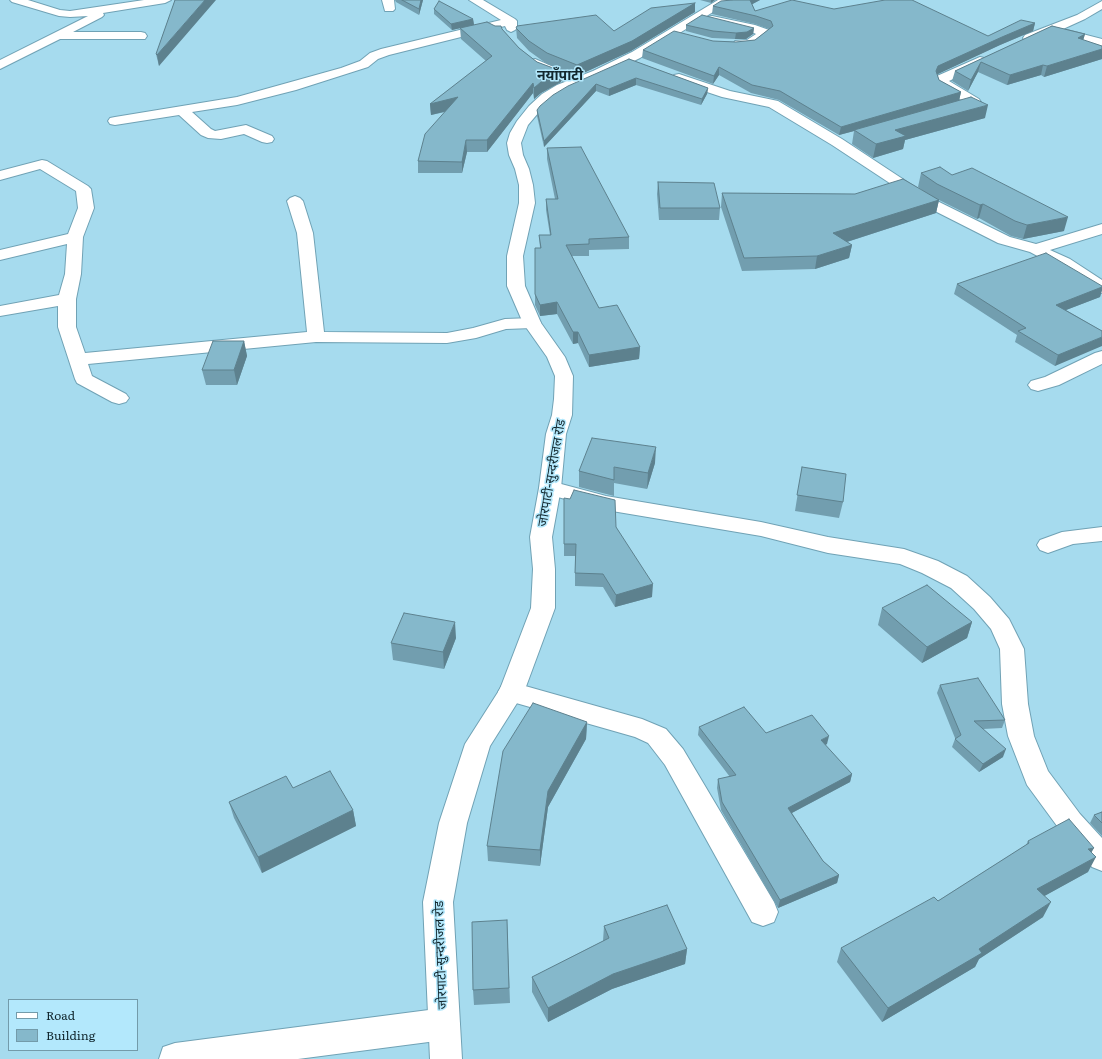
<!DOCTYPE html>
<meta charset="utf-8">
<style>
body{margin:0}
#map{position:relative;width:1102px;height:1059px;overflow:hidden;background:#a6dbee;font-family:Literata,serif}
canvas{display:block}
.legend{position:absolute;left:8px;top:999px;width:130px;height:52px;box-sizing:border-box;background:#b3e8fc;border:1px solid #739baa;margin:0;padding:5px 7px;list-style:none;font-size:12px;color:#12272e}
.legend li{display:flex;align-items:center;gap:8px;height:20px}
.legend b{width:20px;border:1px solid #739baa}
</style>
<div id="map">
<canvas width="1102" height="1059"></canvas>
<ul class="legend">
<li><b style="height:5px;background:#fff"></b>Road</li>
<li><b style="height:11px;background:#85b8cb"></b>Building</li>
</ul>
</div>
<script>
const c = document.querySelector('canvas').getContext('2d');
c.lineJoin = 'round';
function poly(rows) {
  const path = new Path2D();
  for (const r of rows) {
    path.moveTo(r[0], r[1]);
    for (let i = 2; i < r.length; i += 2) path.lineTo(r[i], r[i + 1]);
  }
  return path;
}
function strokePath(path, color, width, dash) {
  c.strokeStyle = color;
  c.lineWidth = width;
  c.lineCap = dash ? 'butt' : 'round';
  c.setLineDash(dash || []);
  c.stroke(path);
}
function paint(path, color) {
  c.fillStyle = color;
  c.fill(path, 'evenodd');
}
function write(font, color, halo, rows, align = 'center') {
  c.font = font + ' Literata,"Noto Sans Devanagari",serif';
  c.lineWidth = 3;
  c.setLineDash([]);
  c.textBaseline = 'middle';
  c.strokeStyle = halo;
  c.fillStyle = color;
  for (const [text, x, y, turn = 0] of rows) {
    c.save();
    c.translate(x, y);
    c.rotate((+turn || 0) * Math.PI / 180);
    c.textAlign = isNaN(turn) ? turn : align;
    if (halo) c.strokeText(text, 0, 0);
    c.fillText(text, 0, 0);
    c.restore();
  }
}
const minor = poly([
 [10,0,28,0,60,10,70,11,144,0,171,0,165,3,103,13,104,15,102,17,73,32,141,32,145,33,147,36,145,39,60,39,0,69,0,60,88,16,70,17,59,16,12,2,10,0],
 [382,0,394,0,395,9,393,11,385,11,382,0],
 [469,0,483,0,515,19,517,21,517,28,515,30,511,32,507,30,505,26,389,55,378,59,368,67,296,90,237,105,192,112,211,129,215,131,246,125,272,136,274,139,272,142,267,143,262,142,244,134,221,139,208,138,201,135,179,115,115,125,110,124,108,121,110,118,115,117,237,97,341,68,360,61,370,53,381,49,501,20,469,0],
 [1102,1,1102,9,1085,19,1063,29,1102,39,1102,47,1052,33,1029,42,1025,41,1023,38,1025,35,1077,15,1102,1],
 [712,16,755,25,769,30,771,33,754,46,739,48,735,47,733,44,735,41,747,40,756,34,748,30,708,21,706,19,708,17,712,16],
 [980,57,984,58,986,61,984,64,949,81,979,99,981,102,979,105,957,112,947,112,945,109,947,106,963,101,938,87,936,79,937,76,980,57],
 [535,59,582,79,583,82,582,85,577,86,538,71,529,63,531,60,535,59],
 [679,74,730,91,778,101,842,139,933,199,1010,237,1036,244,1102,224,1102,234,1050,250,1070,259,1102,280,1102,293,1096,292,1058,267,1030,252,998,243,923,205,832,145,769,107,722,97,674,81,673,78,674,75,679,74],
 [42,160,47,161,88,186,91,189,94,208,83,237,81,274,76,299,76,327,85,353,307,332,297,233,287,201,290,198,295,196,300,198,303,201,313,233,324,332,447,333,473,328,505,319,532,318,538,319,541,323,538,327,532,328,506,329,476,338,447,343,316,342,88,364,92,376,126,394,129,398,126,402,119,404,112,402,77,383,75,379,58,327,58,306,0,316,0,306,59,295,65,274,67,244,0,260,0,250,68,234,78,208,76,191,40,169,0,180,0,171,42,160],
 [1102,351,1102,364,1059,385,1038,391,1031,389,1028,385,1031,381,1045,377,1095,353,1102,351],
 [550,481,606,496,761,522,828,537,904,549,938,561,967,576,990,597,1009,619,1024,649,1028,704,1034,736,1048,771,1080,814,1102,838,1102,871,1092,867,1060,830,1027,785,1008,736,1002,704,1000,649,991,629,974,609,951,588,922,573,900,564,828,553,761,536,606,510,543,493,539,488,543,483,550,481],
 [1102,527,1102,541,1073,544,1048,553,1040,550,1037,545,1040,540,1062,532,1102,527],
 [511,682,642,719,666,729,683,749,774,902,778,912,774,922,763,926,752,922,665,765,648,743,635,737,502,699,498,692,502,685,511,682],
 [444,1008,455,1013,460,1024,455,1035,444,1040,298,1059,159,1059,163,1047,175,1043,444,1008]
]);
const major = poly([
 [718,0,732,0,640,58,601,77,567,91,552,100,539,112,528,125,521,143,523,155,529,169,533,185,535,203,523,256,525,286,541,323,565,357,573,376,572,415,566,434,561,488,552,537,555,569,555,608,524,692,490,746,467,823,453,902,462,1059,430,1059,423,902,439,823,465,744,500,689,531,608,533,569,530,537,539,488,546,434,552,415,554,399,555,376,547,357,523,323,507,286,507,256,519,203,519,185,515,169,509,155,507,143,510,133,517,121,529,106,542,94,557,85,593,71,632,52,718,0]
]);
strokePath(minor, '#70a2b5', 2);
strokePath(major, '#70a2b5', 2);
paint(minor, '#fff');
paint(major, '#fff');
paint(poly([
 [175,0,159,66,156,54],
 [395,0,423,0,419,15,396,2],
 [700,0,715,0,711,3],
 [726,0,760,0,752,4,755,11,834,9,988,36,1035,23,1033,31,1000,45,937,74,939,80,961,92,959,100,985,118,905,140,903,149,873,158,852,144,854,131,839,135,779,100,751,93,719,75,713,84,642,58,643,50,713,41,736,42,755,40,769,29,755,24,712,14,713,6,726,1],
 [695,3,695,12,631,51,577,76,547,64,529,51,517,38,516,28,614,31],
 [434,9,473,19,474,25,495,26,502,29,519,48,537,62,561,71,561,82,541,93,534,99,533,93,487,152,467,152,462,173,418,173,418,161,445,112,431,115,430,104,486,61,461,39,460,28,469,26,452,30,434,14],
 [686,25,754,28,753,34,746,39,735,39,712,38,686,31],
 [1052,26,1085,34,1083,40,1102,46,1102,59,1044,77,1041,75,1007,85,978,72,968,91,952,81,955,71],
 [629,59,708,88,707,94,701,105,636,85,609,96,596,91,544,147,537,116,537,110],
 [547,148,629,237,629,249,589,250,589,256,572,256,599,308,640,347,639,359,589,367,578,343,573,344,557,314,540,316,535,305,535,294,540,248,539,235,550,235,546,210,546,199,555,199,547,159],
 [921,173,952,175,1064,231,1023,239,1011,236,979,218,977,219,939,200,936,213,847,242,852,245,849,258,815,269,742,271,721,207,722,193,855,194,923,191,918,187],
 [658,182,720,208,719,220,659,220,657,194],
 [957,284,1102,286,1102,290,1100,297,1066,310,1102,331,1055,366,1015,342,1017,335,954,294],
 [244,341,247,356,237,385,206,385,202,370],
 [655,463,647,489,614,483,614,496,579,487,579,471],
 [802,467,843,502,839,518,795,511],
 [564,498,616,527,652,597,615,607,603,587,575,586,575,556,564,556],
 [882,608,972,622,967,638,922,663,878,625],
 [456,638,444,669,393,660,391,643],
 [940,685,1005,720,1002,728,983,729,1003,757,979,772,952,747,955,739,955,738,937,693],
 [587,722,586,739,548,807,540,866,488,861,487,846],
 [699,727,766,733,827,744,825,745,852,774,850,782,792,813,823,861,839,875,837,883,778,908,721,810,717,788,718,779,730,777,698,735],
 [293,788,353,810,356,826,262,873,234,818,229,802],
 [1102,812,1102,836,1090,823,1094,815],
 [1028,841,1092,852,1088,872,1044,896,1043,917,979,959,975,967,882,1022,837,962,841,948,938,901,1026,845],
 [507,920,510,1003,474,1005,473,990],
 [604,926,687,949,685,964,612,989,548,1022,532,992,532,977,603,941]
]), '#729eaf');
paint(poly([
 [205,0,216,0,159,66,157,55],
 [421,0,423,0,419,15,419,9],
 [711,0,715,0,711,3],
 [749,0,760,0,749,6],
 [695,3,695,12,631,51,577,76,577,65],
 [473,19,474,25,452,30,451,24],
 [1035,23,1033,31,1000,45,936,75,936,71,938,66,1002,37],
 [754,28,753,34,746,39,735,39,736,33],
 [1085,34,1082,44,1078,38],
 [1102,49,1102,59,1044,77,1047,66],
 [981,62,978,72,968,91,971,80],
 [1043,65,1041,75,1007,85,1010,75],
 [719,67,719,75,713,84,714,76],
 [561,71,561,82,541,93,534,99,534,88,541,82],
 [636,78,636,85,609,96,609,89],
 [533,83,533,93,487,152,487,140],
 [596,84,596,91,544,147,544,141],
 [708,88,707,94,701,105,702,99],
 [961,92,959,101,854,130,854,131,839,135,841,127],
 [458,97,459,108,431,115,430,104],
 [988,105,985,118,905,140,903,149,873,158,876,144,895,130],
 [466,140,467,152,462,173,462,162],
 [939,200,936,213,831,247,833,233],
 [983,204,979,218,977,219,980,205],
 [1068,217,1064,231,1023,239,1027,225],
 [852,245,849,258,815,269,817,256],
 [1102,287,1102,290,1100,297,1053,315,1056,305],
 [557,302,557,314,540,316,540,305],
 [573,332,578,332,578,343,573,344],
 [1102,337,1102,346,1055,366,1058,355],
 [244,341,247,356,237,385,234,370],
 [640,347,639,359,589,367,589,355],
 [656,447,655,463,647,489,648,473],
 [653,584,652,597,615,607,616,595],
 [455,622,456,638,444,669,443,652],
 [972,622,967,638,922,663,927,647],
 [587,722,586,739,548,807,540,866,540,850,548,791],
 [829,736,827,744,819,748,821,740],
 [1006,749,1003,757,979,772,983,764],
 [852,774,850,782,786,816,788,808],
 [353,810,356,826,262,873,258,857],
 [1094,848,1086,862,1088,849],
 [1096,857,1088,872,1030,904,1037,889],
 [839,875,837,883,778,908,780,900],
 [1051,902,1043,917,979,959,975,967,882,1022,888,1008],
 [687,949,685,964,612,989,548,1022,548,1008,613,974]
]), '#5d818e');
const building = poly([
 [175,0,205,0,157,55,156,54,175,0],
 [402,0,421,0,419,9,402,0],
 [732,0,750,0,755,11,792,0,834,9,885,0,912,0,988,36,1021,20,1035,23,1002,37,938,66,936,71,939,80,961,92,841,127,780,91,752,85,719,67,714,76,643,50,674,31,713,41,736,42,755,40,773,26,771,21,756,16,713,6,721,1,732,0],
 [439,1,473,19,451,24,434,9,439,1],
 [695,3,632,41,577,65,547,53,529,41,516,28,517,26,596,15,614,31,651,8,695,3],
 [702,15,754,28,747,32,736,33,713,31,686,25,702,15],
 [487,22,495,26,501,26,502,29,519,48,537,62,561,71,541,82,534,88,533,83,487,140,466,140,462,162,418,161,425,134,458,97,430,104,492,56,460,28,487,22],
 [1052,26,1085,34,1078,38,1102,46,1102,49,1047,66,1043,65,1010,75,981,62,971,80,955,71,1052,26],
 [629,59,708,88,702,99,636,78,609,89,596,84,544,141,537,110,540,106,553,95,568,86,629,59],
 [971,97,988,105,895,130,906,136,876,144,854,130,971,97],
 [581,147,629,237,589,239,589,244,566,245,599,308,617,305,640,347,589,355,578,332,573,332,557,302,540,305,535,294,535,248,541,248,539,235,551,235,546,199,558,199,547,148,581,147],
 [940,167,952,175,972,168,1068,217,1027,225,1015,221,983,204,980,205,937,184,921,173,940,167],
 [903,179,939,200,833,233,852,245,817,256,744,258,722,193,855,194,903,179],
 [658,182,714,183,720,208,660,208,658,182],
 [1046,253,1102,286,1102,287,1056,305,1102,331,1102,337,1058,355,1018,331,1026,328,957,284,1046,253],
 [213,341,244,341,234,370,202,370,213,341],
 [592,438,656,447,648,473,614,467,614,480,579,471,592,438],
 [802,467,846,474,843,502,797,495,802,467],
 [574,490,615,500,616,527,653,584,616,595,603,574,575,573,576,544,564,544,564,498,570,499,574,490],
 [927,585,972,622,927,647,882,608,927,585],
 [404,613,455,622,443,652,391,643,404,613],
 [978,678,1005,720,974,721,1006,749,983,764,955,739,961,735,940,685,978,678],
 [533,703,587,722,548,791,540,850,487,846,503,751,533,703],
 [744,707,766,733,812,715,829,736,821,740,852,774,788,808,823,861,839,875,780,900,722,802,718,779,736,775,699,727,744,707],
 [330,771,353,810,258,857,229,802,286,776,293,788,330,771],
 [1102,812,1102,823,1094,815,1102,812],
 [1069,819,1094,848,1088,849,1096,857,1037,889,1051,902,979,949,982,953,888,1008,841,948,934,897,938,901,1029,843,1028,841,1069,819],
 [667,905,687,949,613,974,548,1008,532,977,609,938,604,926,667,905],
 [507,920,509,988,473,990,472,922,507,920]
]);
paint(building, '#85b8cb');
strokePath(building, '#5d818e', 1);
write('13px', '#12272e', '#b3e8fc', [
 ["जोरपाटी-सुन्दरीजल रोड",552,473,-80],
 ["जोरपाटी-सुन्दरीजल रोड",441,955,-92]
]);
write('bold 14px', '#12272e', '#b3e8fc', [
 ["नयाँपाटी",560,76]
]);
</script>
